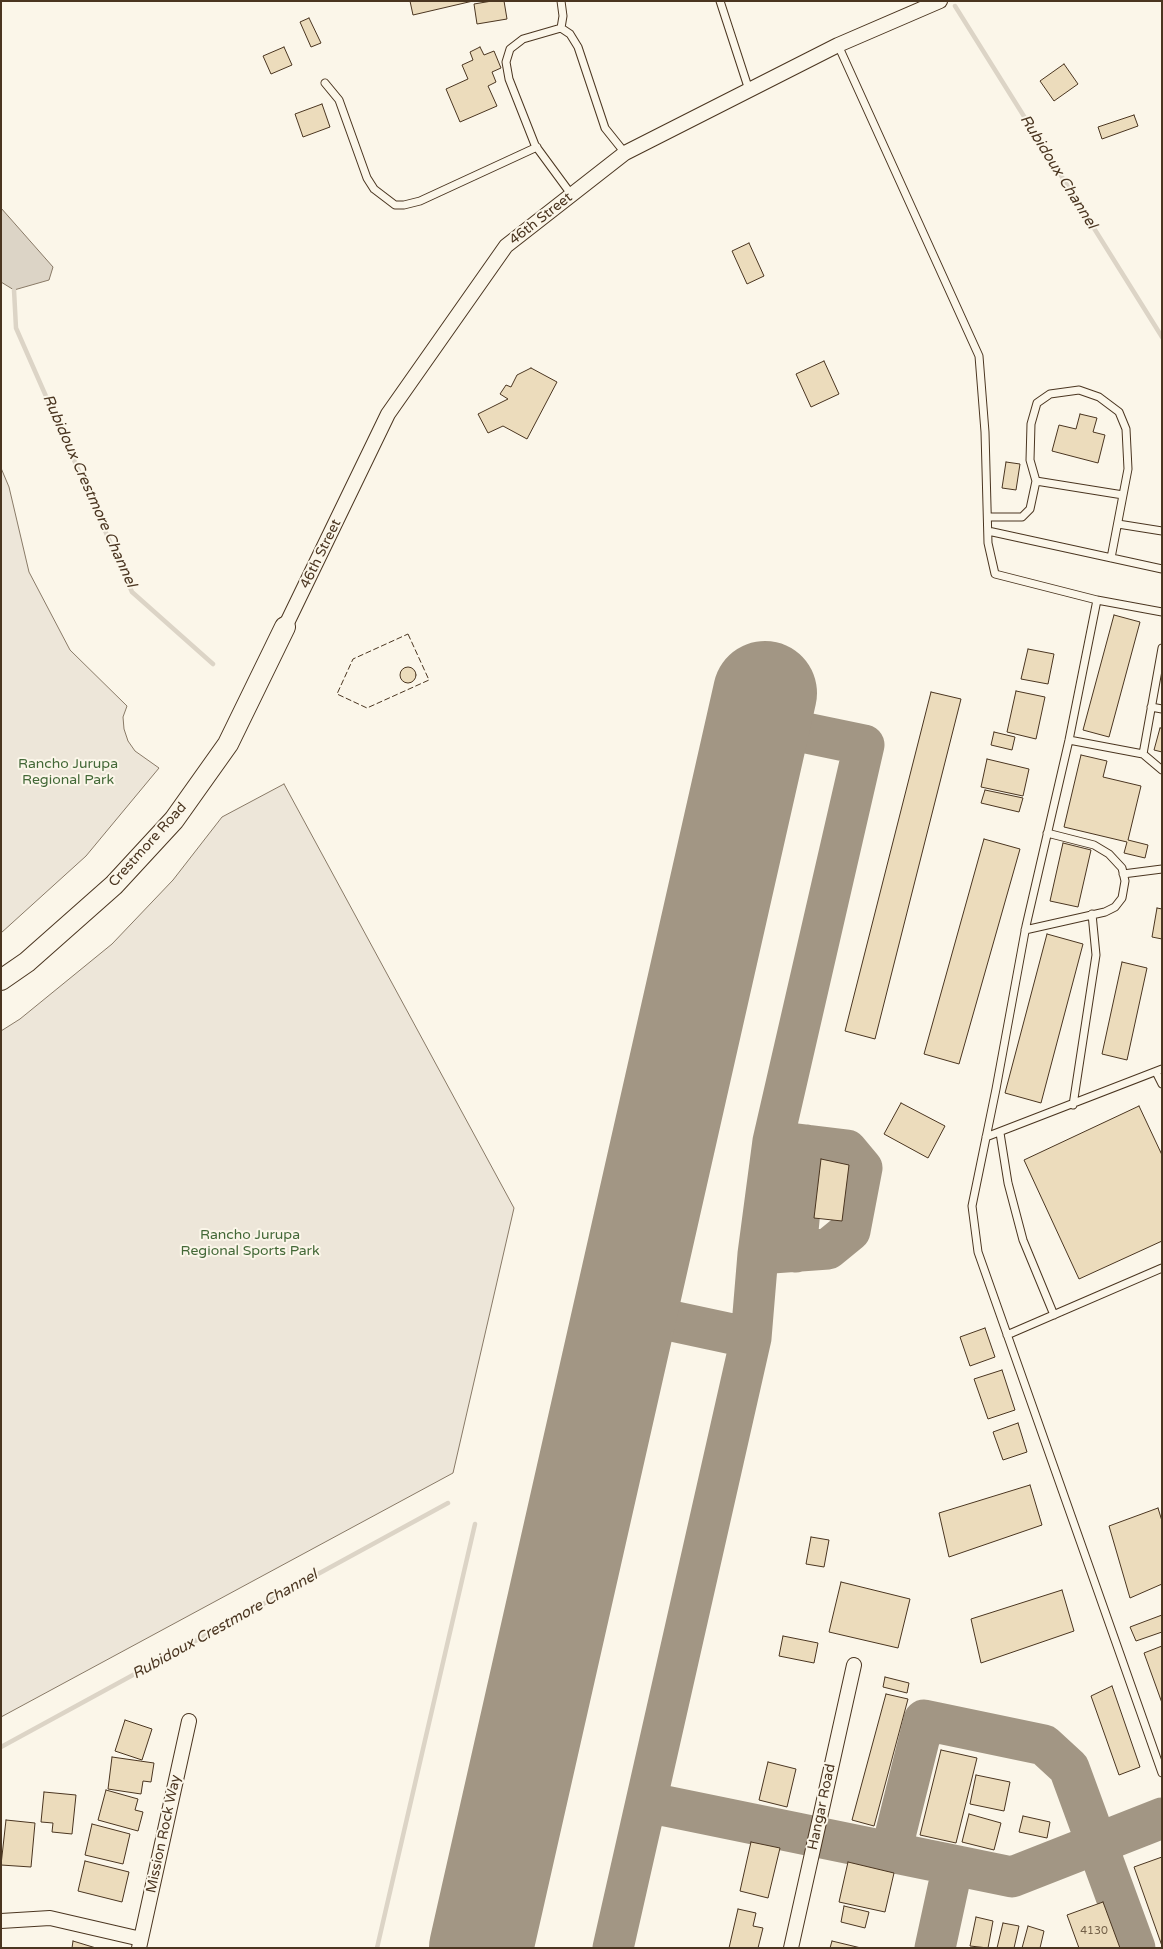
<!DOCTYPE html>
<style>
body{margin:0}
#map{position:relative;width:1163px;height:1949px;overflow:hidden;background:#fbf6e9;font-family:"Varela Round",sans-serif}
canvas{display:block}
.frame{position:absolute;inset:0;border:2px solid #4a3520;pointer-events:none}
</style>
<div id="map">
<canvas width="1163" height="1949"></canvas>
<div class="frame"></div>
</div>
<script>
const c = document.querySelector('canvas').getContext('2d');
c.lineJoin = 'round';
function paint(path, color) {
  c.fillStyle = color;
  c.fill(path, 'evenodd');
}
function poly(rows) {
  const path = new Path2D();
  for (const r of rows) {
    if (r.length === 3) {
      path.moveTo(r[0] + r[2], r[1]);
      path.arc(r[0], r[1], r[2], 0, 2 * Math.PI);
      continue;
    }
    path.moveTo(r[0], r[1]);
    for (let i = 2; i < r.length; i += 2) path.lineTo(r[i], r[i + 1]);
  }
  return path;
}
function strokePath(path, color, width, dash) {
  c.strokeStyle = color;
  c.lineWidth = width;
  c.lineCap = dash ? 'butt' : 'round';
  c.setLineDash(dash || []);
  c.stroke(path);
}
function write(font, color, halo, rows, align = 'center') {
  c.font = font + ' "Varela Round",sans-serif';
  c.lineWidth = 4;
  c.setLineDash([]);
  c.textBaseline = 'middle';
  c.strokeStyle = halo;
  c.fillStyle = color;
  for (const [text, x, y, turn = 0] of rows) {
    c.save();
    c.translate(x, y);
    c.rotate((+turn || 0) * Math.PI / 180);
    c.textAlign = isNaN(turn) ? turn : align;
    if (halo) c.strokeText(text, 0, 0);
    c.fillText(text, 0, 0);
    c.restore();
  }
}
const green = poly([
 [1,468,9,487,29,572,70,650,127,706,123,717,124,729,128,741,135,751,159,768,86,856,1,933,1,468],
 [284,784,514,1208,453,1473,1,1717,1,1031,20,1019,112,944,173,880,222,817,284,784]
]);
paint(green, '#ede6d9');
strokePath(green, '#887966', 1);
const water = poly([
 [1,208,53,267,49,280,14,290,1,282,1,208]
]);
paint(water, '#dcd4c6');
strokePath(water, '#887966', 1);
strokePath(poly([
 [955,6,1162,337],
 [14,290,16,328,132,592,213,664],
 [1,1747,448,1503],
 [377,1948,475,1524]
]), '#dcd4c6', 4.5);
strokePath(poly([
 [796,1252,806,1145],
 [758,1254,828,1249,850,1231,862,1168,847,1150,773,1141],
 [625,1311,751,1338],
 [646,1802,1012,1877,1162,1818],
 [891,1852,924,1720,1044,1745,1069,1768,1135,1948],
 [613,1948,751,1338,758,1254,773,1141,864,745,758,723],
 [935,1948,953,1865]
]), '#a29684', 41);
strokePath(poly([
 [481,1948,765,693]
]), '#a29684', 104);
const building = poly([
 [410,1,473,1,413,15,410,1],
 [492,1,504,1,507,19,477,24,474,4,492,1],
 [309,18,321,43,311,47,300,22,309,18],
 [284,47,292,65,271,74,263,56,284,47],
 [480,47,484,55,494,51,501,68,492,72,496,82,488,86,497,106,460,122,446,89,468,79,462,65,473,60,470,52,480,47],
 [1064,64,1078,84,1054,101,1040,81,1064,64],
 [322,104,330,127,303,137,295,114,322,104],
 [1134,115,1138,126,1102,139,1098,127,1134,115],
 [749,243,764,276,747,284,732,251,749,243],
 [824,361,839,394,811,407,796,374,824,361],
 [531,368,557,382,527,439,503,426,488,433,478,414,508,399,500,394,506,385,511,387,517,375,531,368],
 [1080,414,1097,418,1093,432,1105,435,1098,463,1052,451,1059,425,1076,429,1080,414],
 [1006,462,1020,464,1016,490,1002,488,1006,462],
 [1114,615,1140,622,1109,737,1083,730,1114,615],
 [1028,649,1054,654,1048,684,1021,679,1028,649],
 [408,675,8],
 [1016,691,1045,697,1036,739,1007,732,1016,691],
 [931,692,961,699,875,1039,845,1031,931,692],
 [1160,728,1162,728,1162,752,1154,750,1160,728],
 [994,732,1015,737,1012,750,991,745,994,732],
 [1081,755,1107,761,1103,777,1141,786,1128,840,1148,845,1145,858,1124,853,1127,842,1064,827,1081,755],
 [987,759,1029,769,1023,796,981,787,987,759],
 [985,790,1023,798,1019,812,981,803,985,790],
 [984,839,1020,849,959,1064,924,1054,984,839],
 [1063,843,1091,850,1078,907,1050,901,1063,843],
 [1157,908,1162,909,1162,939,1152,937,1157,908],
 [1047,934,1083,944,1041,1103,1005,1093,1047,934],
 [1122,962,1147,968,1127,1060,1102,1054,1122,962],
 [901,1103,945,1126,928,1158,884,1134,901,1103],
 [1139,1106,1162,1155,1162,1241,1079,1279,1024,1160,1139,1106],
 [821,1159,849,1165,842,1221,814,1218,821,1159],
 [985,1328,995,1357,970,1366,960,1337,985,1328],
 [1002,1370,1015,1410,988,1419,974,1379,1002,1370],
 [1018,1423,1027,1452,1003,1460,993,1432,1018,1423],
 [1030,1485,1042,1525,949,1557,939,1513,1030,1485],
 [1158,1508,1162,1521,1162,1584,1130,1598,1109,1526,1158,1508],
 [811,1537,829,1540,824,1567,806,1564,811,1537],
 [841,1582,910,1599,898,1648,829,1632,841,1582],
 [1062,1590,1074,1631,981,1663,971,1619,1062,1590],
 [1162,1615,1162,1632,1136,1641,1130,1627,1162,1615],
 [783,1636,818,1643,814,1663,779,1656,783,1636],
 [1162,1646,1162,1703,1144,1653,1162,1646],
 [885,1677,909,1683,907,1693,883,1687,885,1677],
 [1112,1686,1140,1767,1119,1775,1091,1696,1112,1686],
 [886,1694,908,1699,874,1826,852,1820,886,1694],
 [125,1720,152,1729,142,1760,115,1751,125,1720],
 [941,1750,977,1758,956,1843,920,1835,941,1750],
 [112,1757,154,1763,151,1782,143,1781,141,1794,108,1789,112,1757],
 [768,1762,796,1769,787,1807,759,1800,768,1762],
 [976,1775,1010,1782,1004,1811,970,1804,976,1775],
 [106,1790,138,1799,135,1810,143,1812,138,1831,98,1820,106,1790],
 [44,1792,76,1795,72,1834,52,1832,53,1823,41,1822,44,1792],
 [969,1814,1001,1823,994,1850,962,1842,969,1814],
 [1023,1816,1050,1822,1047,1838,1019,1832,1023,1816],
 [6,1820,35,1823,31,1867,1,1865,6,1820],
 [92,1824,130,1834,123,1864,85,1855,92,1824],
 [751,1842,780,1848,768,1898,740,1891,751,1842],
 [1162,1857,1162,1946,1134,1867,1162,1857],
 [85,1861,129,1872,122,1902,78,1891,85,1861],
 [848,1862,894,1873,885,1912,839,1902,848,1862],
 [1103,1902,1120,1948,1079,1948,1067,1915,1103,1902],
 [844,1906,869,1912,865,1928,841,1922,844,1906],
 [738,1909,756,1913,753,1926,763,1928,758,1948,729,1948,738,1909],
 [976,1917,993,1921,988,1948,970,1946,976,1917],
 [1003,1923,1019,1926,1014,1948,997,1948,1003,1923],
 [1028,1926,1044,1931,1040,1948,1022,1948,1028,1926],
 [73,1941,96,1948,72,1948,73,1941],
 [832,1941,861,1948,830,1948,832,1941]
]);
paint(building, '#ecdcbc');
strokePath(building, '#4a3520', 1);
const lane = poly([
 [720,1,749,90],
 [561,28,563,16,561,1],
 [838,45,979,356,985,432,988,543,995,574,1097,600,1069,740,1026,926,996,1089,972,1206,978,1252,1162,1773],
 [325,83,339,100,367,178,374,189,395,205,404,205,420,201,537,147],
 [571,194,535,145,509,79,506,62,510,49,523,39,561,28,570,34,578,47,605,128,625,153],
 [1036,481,1123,495],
 [988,517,1022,517,1030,509,1036,481,1030,460,1031,424,1037,403,1050,394,1079,390,1099,397,1119,412,1126,429,1128,469,1111,558],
 [1118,524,1162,531],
 [988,531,1162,569],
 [1097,600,1162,612],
 [1151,707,1162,709],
 [1069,740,1143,754,1162,648],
 [1143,754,1162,770],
 [1123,874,1162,869],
 [1025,930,1105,912,1115,907,1122,898,1125,881,1122,868,1109,854,1094,845,1047,833],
 [1156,1072,1162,1084],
 [1073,1105,1096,955,1092,914],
 [1000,1133,1008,1183,1023,1240,1054,1315],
 [986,1137,1162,1069],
 [1007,1335,1162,1268]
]);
const street = poly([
 [285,627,388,414,506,246,625,153,838,45,940,1],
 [1,1921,50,1918,141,1939],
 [139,1948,189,1721],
 [791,1948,854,1665]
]);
const secondary = poly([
 [1,980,27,962,114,885,174,820,228,744,285,627]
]);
strokePath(lane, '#4a3520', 9);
strokePath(street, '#4a3520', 16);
strokePath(secondary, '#4a3520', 22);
strokePath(lane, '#fbf6e9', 7);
strokePath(street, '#fbf6e9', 14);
strokePath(secondary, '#fbf6e9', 20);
strokePath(poly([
 [408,634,429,680,367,708,337,694,353,659,408,634]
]), '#4a3520', 1, [6, 2.5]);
write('11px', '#725f47', null, [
 ["4130",1094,1931]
]);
write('14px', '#4a3520', '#fbf6e9', [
 ["46th Street",541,219,-38],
 ["46th Street",321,554,-64],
 ["Crestmore Road",148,845,-48],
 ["Hangar Road",822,1807,-78],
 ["Mission Rock Way",164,1834,-78]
]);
write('14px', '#436837', '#fbf6e9', [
 ["Rancho Jurupa",68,764],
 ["Regional Park",68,780],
 ["Rancho Jurupa",250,1235],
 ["Regional Sports Park",250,1251]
]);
write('italic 15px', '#4a3520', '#fbf6e9', [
 ["Rubidoux Channel",1058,172,58],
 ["Rubidoux Crestmore Channel",89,491,66],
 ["Rubidoux Crestmore Channel",225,1625,-29]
]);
</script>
